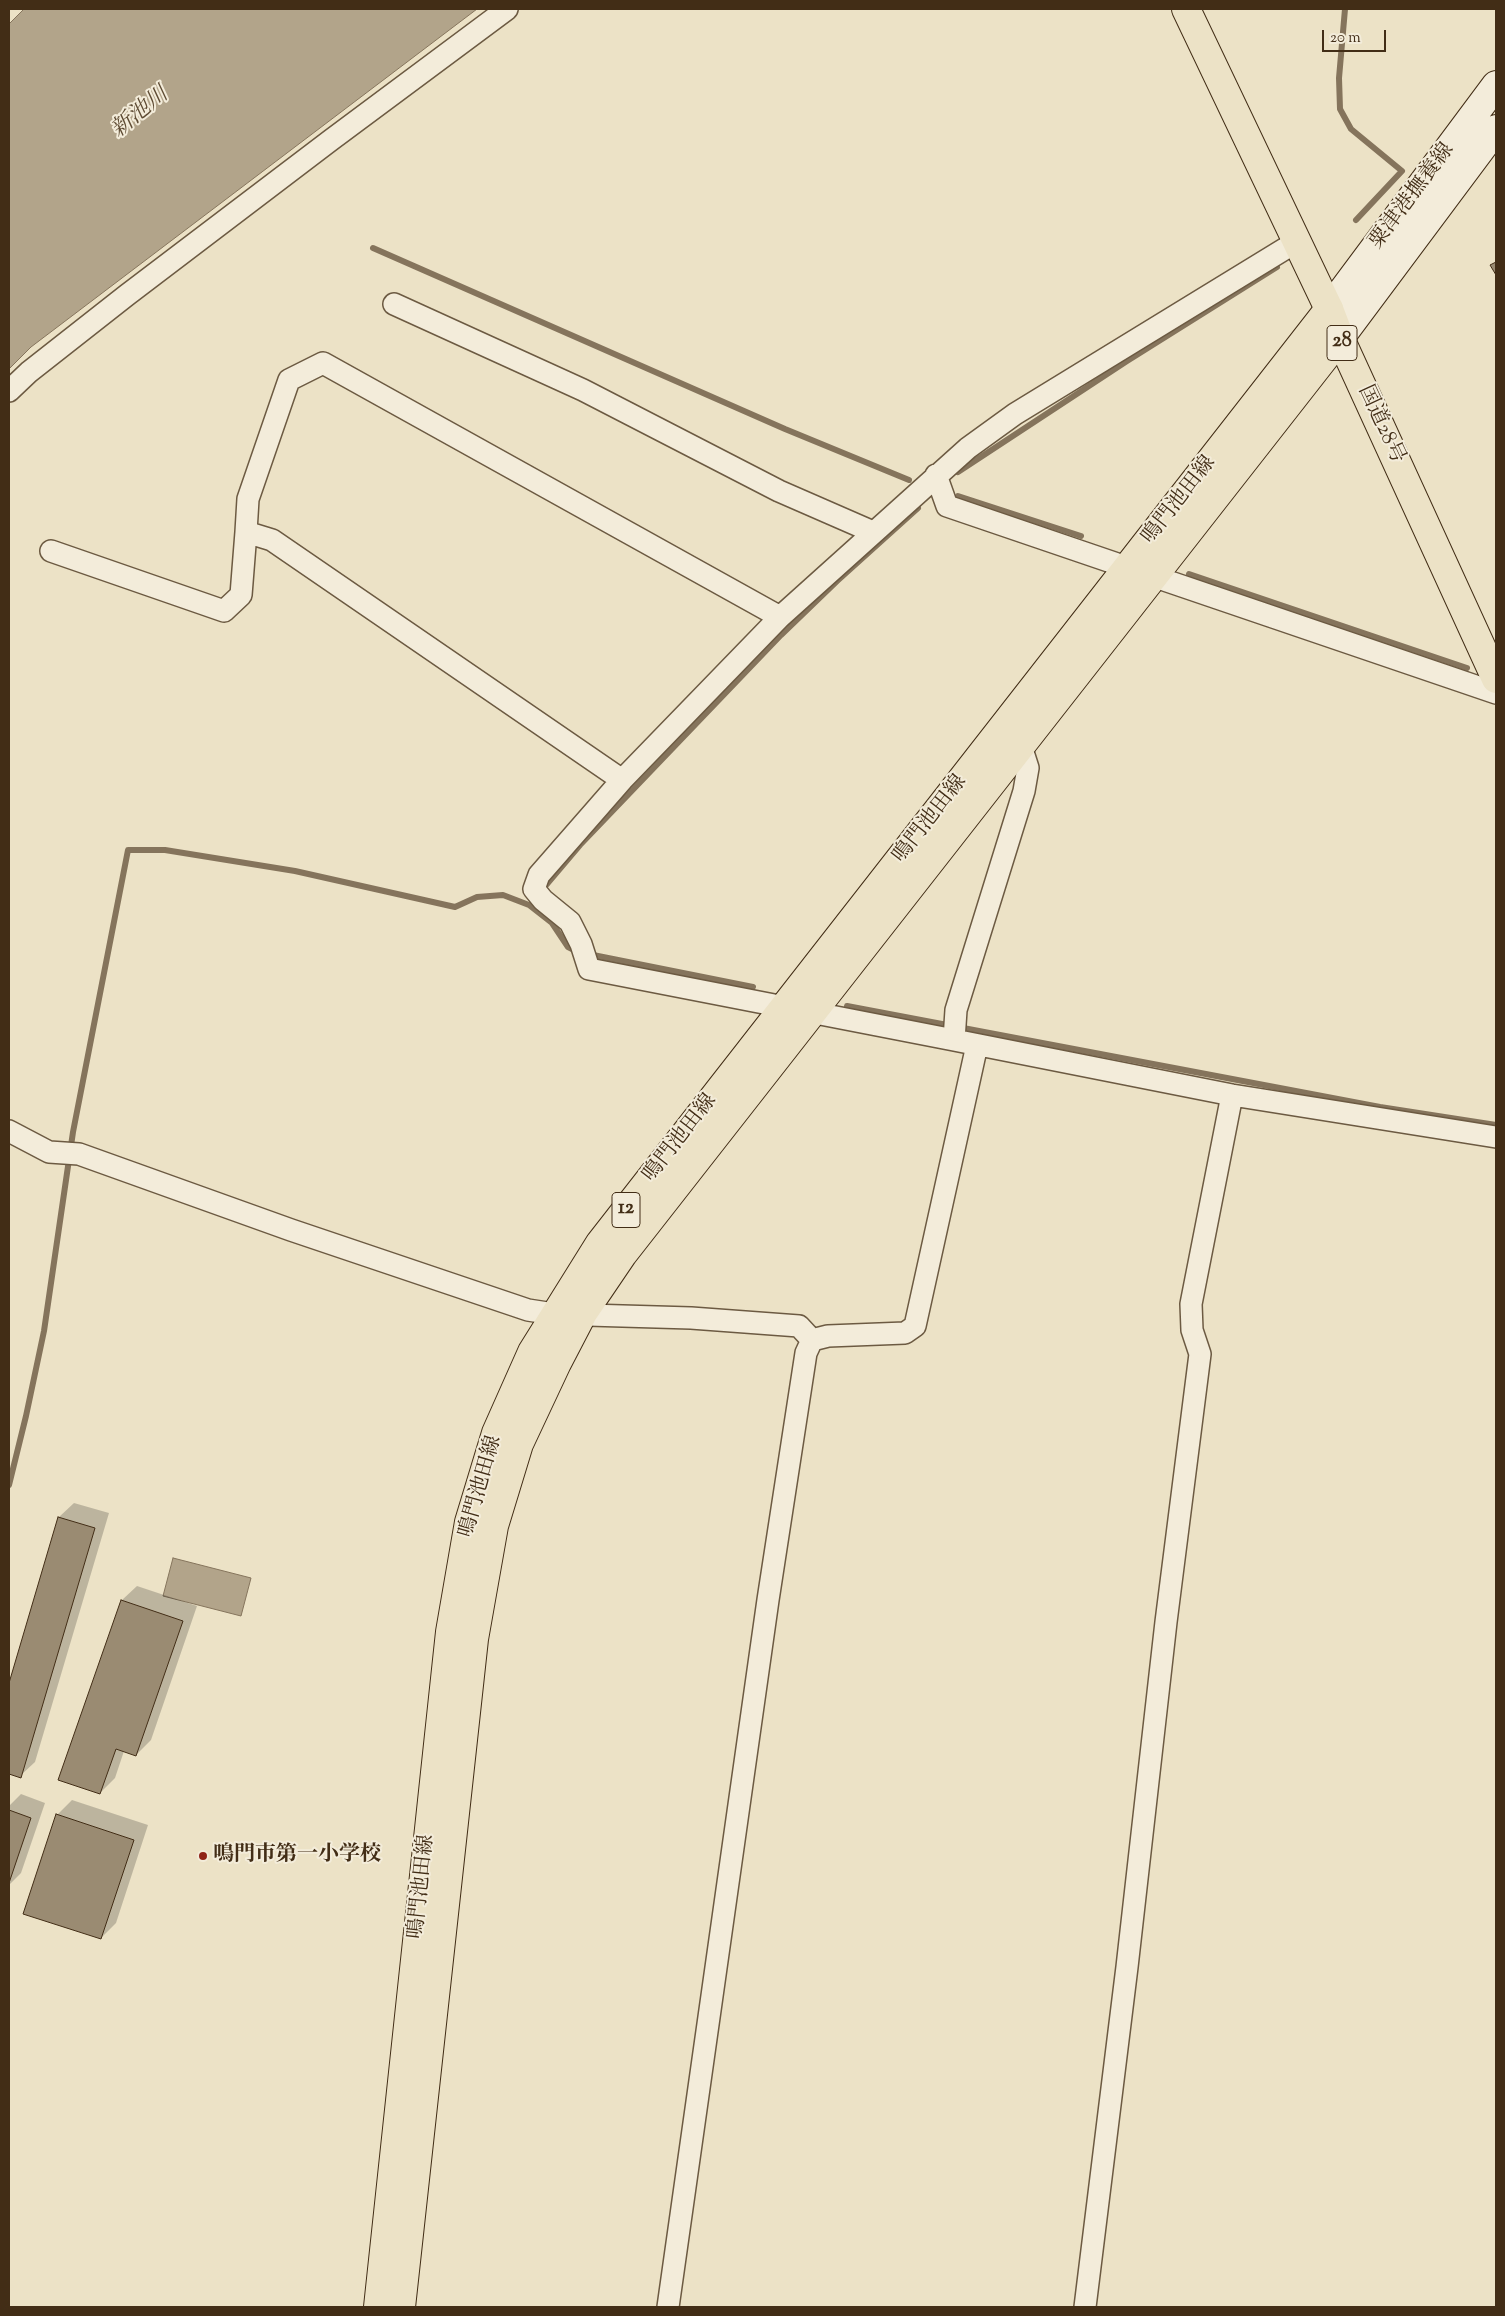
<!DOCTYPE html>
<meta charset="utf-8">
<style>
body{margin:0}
#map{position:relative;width:1505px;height:2316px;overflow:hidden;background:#ece2c6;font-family:"Sorts Mill Goudy",serif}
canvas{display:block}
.frame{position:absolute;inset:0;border:10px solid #422d16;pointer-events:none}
.scale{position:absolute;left:1322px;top:30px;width:64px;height:22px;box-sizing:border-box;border:2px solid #422d16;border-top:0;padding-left:6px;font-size:15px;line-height:18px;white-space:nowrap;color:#422d16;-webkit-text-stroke:4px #f3ecda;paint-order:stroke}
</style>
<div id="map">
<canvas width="1505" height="2316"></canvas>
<div class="frame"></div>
<div class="scale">20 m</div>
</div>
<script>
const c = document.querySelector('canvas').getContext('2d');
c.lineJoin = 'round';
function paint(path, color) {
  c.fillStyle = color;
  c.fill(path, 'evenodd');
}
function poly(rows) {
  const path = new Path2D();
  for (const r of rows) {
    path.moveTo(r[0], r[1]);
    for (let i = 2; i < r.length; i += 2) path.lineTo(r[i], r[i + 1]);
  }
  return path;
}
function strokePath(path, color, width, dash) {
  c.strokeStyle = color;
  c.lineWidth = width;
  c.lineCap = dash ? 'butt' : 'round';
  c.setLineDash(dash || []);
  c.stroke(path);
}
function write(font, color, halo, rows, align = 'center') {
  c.font = font + ' "Sorts Mill Goudy","Noto Serif JP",serif';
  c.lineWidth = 4;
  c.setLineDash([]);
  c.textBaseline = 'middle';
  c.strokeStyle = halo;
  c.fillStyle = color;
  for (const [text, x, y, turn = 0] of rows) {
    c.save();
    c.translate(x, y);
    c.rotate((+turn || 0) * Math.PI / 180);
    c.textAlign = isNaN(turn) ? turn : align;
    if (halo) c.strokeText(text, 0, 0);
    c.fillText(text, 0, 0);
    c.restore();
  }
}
const water = poly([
 [24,9,477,9,31,347,9,369,9,24,24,9],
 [173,1558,251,1578,241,1616,163,1596,173,1558]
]);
paint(water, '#b2a48a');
strokePath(water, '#85745c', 1);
paint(poly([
 [74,1503,109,1513,35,1762,20,1776,9,1773,9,1687,59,1517],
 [137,1586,197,1606,151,1740,136,1755,124,1751,115,1778,100,1793,60,1779,122,1600],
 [21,1794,45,1803,21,1873,9,1885,9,1806],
 [72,1800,148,1825,116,1923,101,1938,57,1815]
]), '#0003');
strokePath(poly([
 [1345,9,1339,78,1340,109,1351,129,1402,171,1356,220],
 [373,248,785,429,909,480],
 [958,472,1127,361,1277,267],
 [958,496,1081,536],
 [1189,574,1467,668],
 [541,891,580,845,781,635,837,581,918,508],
 [588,954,753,987],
 [847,1006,1380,1107,1496,1125],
 [9,1485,26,1416,44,1331,73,1132,128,850,165,850,295,871,455,907,477,897,503,895,529,905,552,923,568,947,578,952]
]), '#85745c', 6);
const building = poly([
 [1496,262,1496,275,1490,265,1496,262],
 [58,1517,95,1528,21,1778,9,1774,9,1683,58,1517],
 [121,1600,183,1621,136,1756,116,1749,100,1794,58,1780,121,1600],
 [9,1810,31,1818,9,1883,9,1810],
 [56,1814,134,1840,101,1939,23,1914,56,1814]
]);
paint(building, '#9a8b72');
strokePath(building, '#422d16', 1);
const minor = poly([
 [394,304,583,390,779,491,873,532],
 [9,391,29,372,127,295,331,140,507,9],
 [936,475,947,506,1496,693],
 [246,532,248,499,289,380,323,363,780,617,968,448,1015,414,1296,242],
 [51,551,224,611,241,595,246,532,272,540,622,780],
 [780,617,622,780,539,875,534,889,543,900,570,922,581,944,589,969,954,1040],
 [1021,746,1028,768,1024,791,956,1010,954,1040,1232,1095,1496,1137],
 [9,1131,49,1152,79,1154,291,1230,528,1310,554,1314,691,1318,799,1326,812,1340],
 [812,1340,828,1336,905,1333,915,1326,977,1045],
 [668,2307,768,1600,806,1353,812,1340],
 [1085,2307,1127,1967,1166,1622,1200,1354,1192,1330,1191,1304,1232,1095]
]);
const secondary = poly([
 [1329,309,1496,85],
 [1340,338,1496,129]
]);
const primary = poly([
 [378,2307,450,1632,469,1522,496,1433,532,1352,600,1243,1329,309],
 [401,2307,474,1639,494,1526,519,1444,557,1363,583,1313,623,1254,1340,338]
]);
const trunk = poly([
 [1186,9,1329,309,1340,338,1496,679]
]);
strokePath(minor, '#6c5a42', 24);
strokePath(secondary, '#422d16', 30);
strokePath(primary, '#422d16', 30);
strokePath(trunk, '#422d16', 30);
strokePath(minor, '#f3ecda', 21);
strokePath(secondary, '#f3ecda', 28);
strokePath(primary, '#ece2c6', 28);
strokePath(trunk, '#ece2c6', 28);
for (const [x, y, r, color] of [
 [203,1856,5,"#8f2418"]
]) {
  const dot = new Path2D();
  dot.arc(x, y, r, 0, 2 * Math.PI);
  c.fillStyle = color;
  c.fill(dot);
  strokePath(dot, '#f3ecda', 2);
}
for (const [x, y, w] of [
 [1342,343,30],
 [626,1210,28]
]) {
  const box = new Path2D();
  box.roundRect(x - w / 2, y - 17.5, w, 35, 4);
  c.fillStyle = '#f3ecda';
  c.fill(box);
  strokePath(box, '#422d16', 1);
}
write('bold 20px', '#422d16', null, [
 ["28",1342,343],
 ["12",626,1210]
]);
write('21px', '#422d16', '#f3ecda', [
 ["粟津港撫養線",1413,197,-53],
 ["国道28号",1380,425,65],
 ["鳴門池田線",1180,501,-52],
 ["鳴門池田線",931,820,-52],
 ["鳴門池田線",681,1139,-52],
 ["鳴門池田線",482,1487,-74],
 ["鳴門池田線",423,1887,-84]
]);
write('bold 21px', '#422d16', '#f3ecda', [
 ["鳴門市第一小学校",213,1856]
], 'left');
write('italic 22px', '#5e4b33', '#f3ecda', [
 ["新池川",141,114,-39]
]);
</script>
